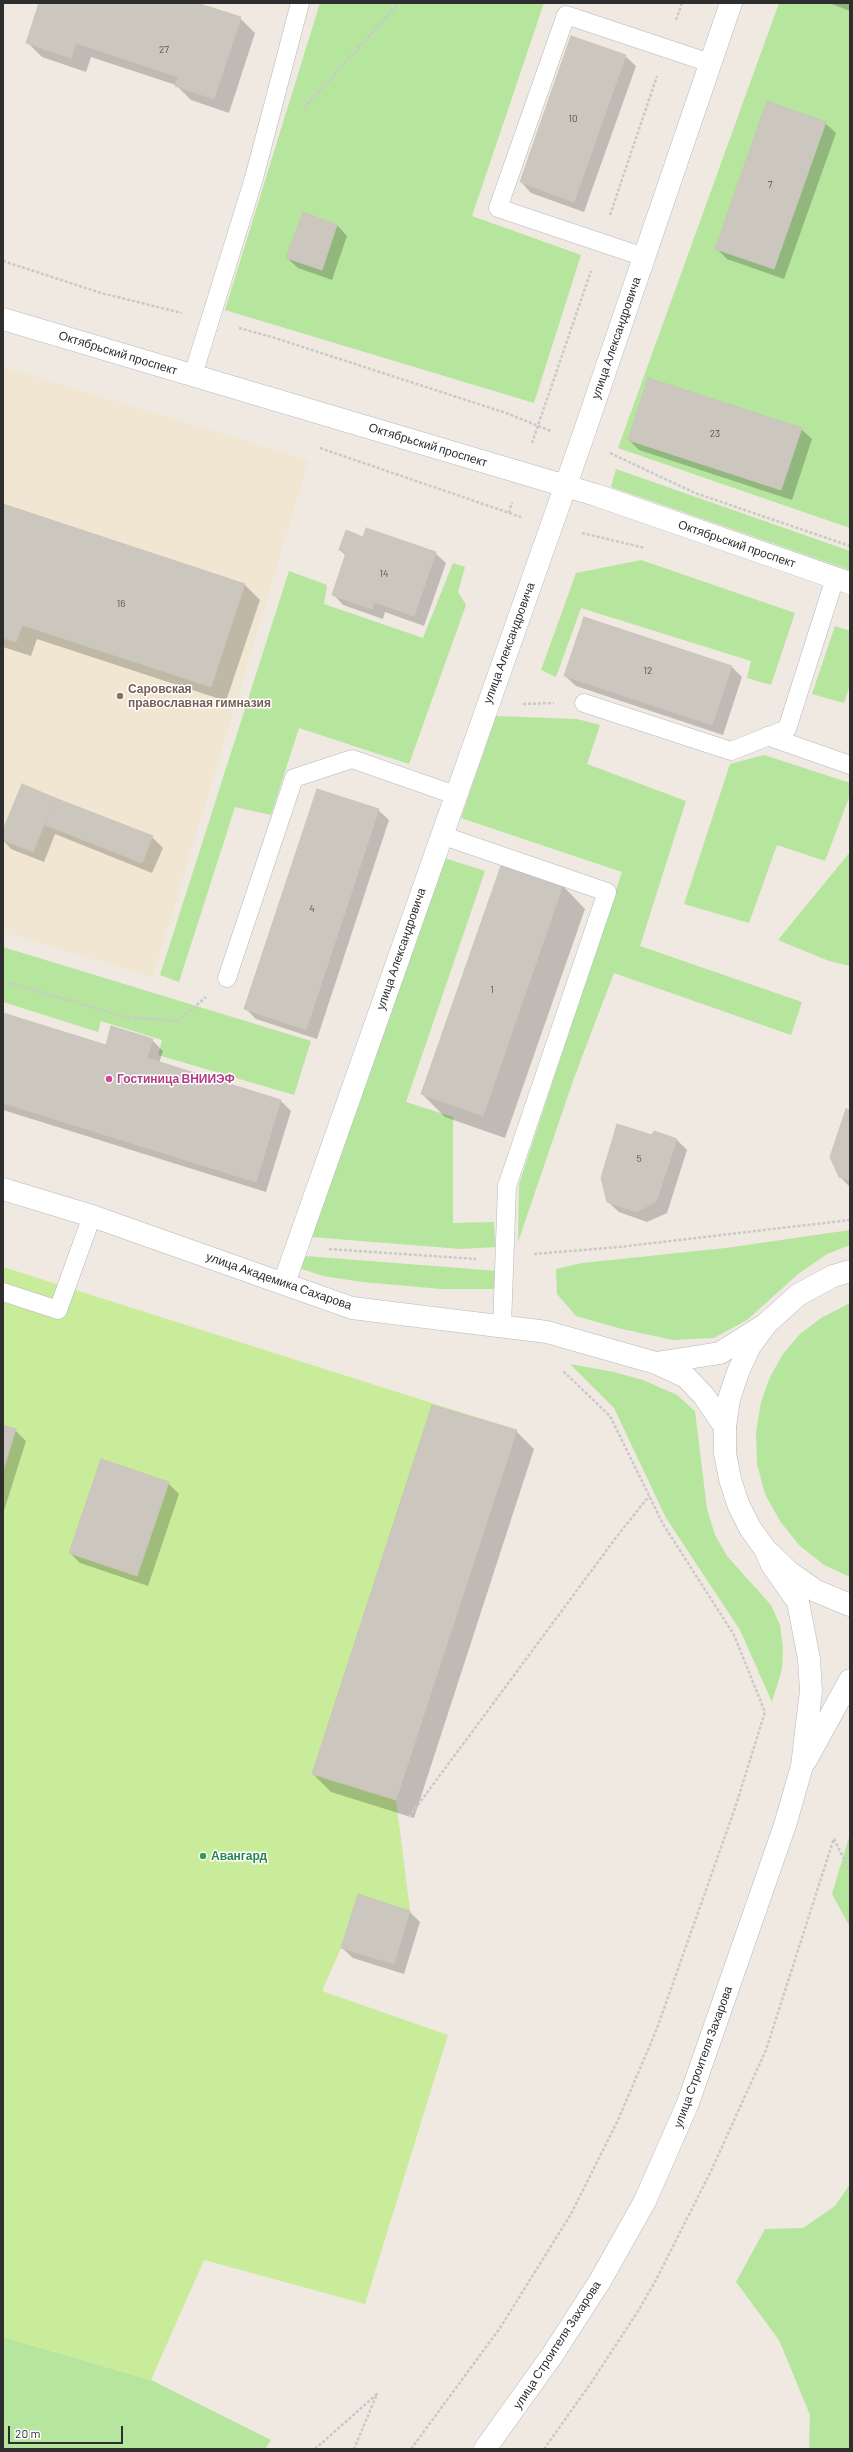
<!DOCTYPE html>
<meta charset="utf-8">
<style>
body{margin:0}
#map{position:relative;width:853px;height:2452px;overflow:hidden;background:#efe9e1;font-family:Barlow,sans-serif}
canvas{display:block}
.frame{position:absolute;inset:0;border:4px solid #2e2e2e;pointer-events:none}
.scale{position:absolute;left:8px;top:2426px;width:115px;height:18px;box-sizing:border-box;border:2px solid #2e2e2e;border-top:0;padding-left:5px;font-size:12px;line-height:14px;white-space:nowrap;color:#2e2e2e;-webkit-text-stroke:3px #fff;paint-order:stroke}
</style>
<div id="map">
<canvas width="853" height="2452"></canvas>
<div class="frame"></div>
<div class="scale">20 m</div>
</div>
<script>
const c = document.querySelector('canvas').getContext('2d');
c.lineJoin = 'round';
function paint(path, color) {
  c.fillStyle = color;
  c.fill(path, 'evenodd');
}
function poly(rows) {
  const path = new Path2D();
  for (const r of rows) {
    path.moveTo(r[0], r[1]);
    for (let i = 2; i < r.length; i += 2) path.lineTo(r[i], r[i + 1]);
  }
  return path;
}
function strokePath(path, color, width, dash) {
  c.strokeStyle = color;
  c.lineWidth = width;
  c.lineCap = dash ? 'butt' : 'round';
  c.setLineDash(dash || []);
  c.stroke(path);
}
function write(font, color, halo, rows, align = 'center') {
  c.font = font + ' Barlow,sans-serif';
  c.lineWidth = 3;
  c.setLineDash([]);
  c.textBaseline = 'middle';
  c.strokeStyle = halo;
  c.fillStyle = color;
  for (const [text, x, y, turn = 0] of rows) {
    c.save();
    c.translate(x, y);
    c.rotate((+turn || 0) * Math.PI / 180);
    c.textAlign = isNaN(turn) ? turn : align;
    if (halo) c.strokeText(text, 0, 0);
    c.fillText(text, 0, 0);
    c.restore();
  }
}
paint(poly([
 [3,367,309,460,153,977,3,932]
]), '#f0e6d1');
paint(poly([
 [320,3,544,3,472,216,581,255,534,403,225,310],
 [779,3,850,3,850,528,618,448],
 [616,469,850,551,850,570,611,487],
 [641,560,795,613,771,685,747,678,751,661,581,608,556,677,541,670,576,573],
 [453,563,465,567,458,592,466,605,409,764,299,728,271,815,235,807,179,982,160,975,289,571,327,585,324,604,423,638],
 [835,626,850,631,850,685,844,703,812,694],
 [496,716,577,719,600,725,587,764,686,801,640,946,802,1002,791,1035,614,973,574,1078,518,1242,519,1184,622,872,461,818],
 [764,755,850,783,850,795,825,861,777,845,749,923,684,904,730,764],
 [850,852,850,966,829,961,778,940],
 [441,857,485,871,406,1102,453,1117,453,1223,494,1222,495,1247,461,1249,311,1237],
 [3,947,311,1041,294,1095,158,1055,162,1040,101,1021,98,1032,3,1002],
 [850,1230,850,1245,827,1254,798,1274,747,1320,714,1338,673,1340,622,1329,576,1316,557,1294,556,1269,582,1263,726,1248],
 [305,1256,498,1271,498,1289,442,1289,362,1282,323,1276,299,1268],
 [850,1303,850,1577,824,1565,799,1545,780,1521,765,1494,757,1464,756,1432,761,1402,770,1377,783,1354,800,1334,821,1318],
 [570,1364,614,1372,643,1380,677,1395,695,1411,707,1509,715,1535,727,1556,771,1605,780,1625,783,1648,782,1669,772,1702,740,1630,666,1518,614,1408],
 [850,1834,850,1927,832,1894],
 [850,2184,850,2449,809,2449,810,2415,779,2340,736,2282,765,2229,803,2228,835,2206],
 [3,2337,151,2380,271,2440,265,2449,9,2449,3,2447]
]), '#b6e59e');
paint(poly([
 [3,1267,517,1430,396,1800,410,1911,394,1964,341,1948,322,1991,448,2035,365,2304,204,2260,151,2380,3,2337]
]), '#c9ec9a');
paint(poly([
 [40,3,194,3,240,18,255,33,229,113,191,100,176,85,91,57,86,72,42,57,27,42],
 [829,3,850,3,850,11],
 [625,56,636,66,584,212,531,193,521,182],
 [825,123,836,133,784,279,727,259,716,248],
 [303,214,337,225,347,236,332,280,298,268,287,258],
 [801,429,812,439,792,500,639,450,629,440],
 [3,505,245,585,260,600,226,701,37,639,31,656,3,647],
 [364,538,435,553,446,563,424,626,385,612,383,619,343,605,333,594,346,556,340,550],
 [731,666,742,677,723,735,576,686,565,676],
 [22,785,152,837,163,848,152,873,55,834,44,862,11,849,3,840,3,833],
 [378,810,389,820,317,1039,256,1019,246,1009],
 [563,886,585,909,505,1138,445,1117,422,1094],
 [3,1014,106,1047,152,1040,163,1051,159,1063,281,1101,291,1111,266,1192,3,1110],
 [850,1111,850,1187,840,1177],
 [653,1137,677,1140,687,1150,667,1213,647,1222,619,1212,608,1202],
 [3,1426,15,1430,26,1441,3,1514],
 [516,1431,534,1449,414,1818,331,1792,313,1774],
 [168,1483,179,1494,148,1586,80,1563,70,1553],
 [358,1896,410,1912,420,1922,404,1974,353,1958,342,1948]
]), '#0003');
const building = poly([
 [39,3,197,3,241,17,214,99,175,86,178,77,76,43,71,58,26,43,39,3],
 [571,36,626,55,574,202,520,182,571,36],
 [767,101,826,122,774,269,715,249,767,101],
 [303,212,337,225,322,270,286,258,303,212],
 [648,378,802,428,781,490,628,440,648,378],
 [3,504,245,584,211,687,22,625,16,642,3,638,3,504],
 [366,528,436,552,414,616,374,602,372,609,332,595,346,553,339,550,346,530,363,537,366,528],
 [584,617,732,666,712,725,564,676,584,617],
 [22,784,55,798,33,852,3,840,3,830,22,784],
 [317,789,379,809,306,1030,244,1009,317,789],
 [55,798,153,836,142,863,45,825,55,798],
 [502,863,563,885,483,1116,421,1094,502,863],
 [3,1013,106,1045,111,1026,153,1039,147,1058,281,1100,256,1182,3,1103,3,1013],
 [846,1109,850,1110,850,1181,839,1177,830,1157,846,1109],
 [617,1124,652,1135,654,1131,677,1139,656,1202,636,1212,607,1202,601,1178,617,1124],
 [432,1405,517,1430,396,1800,312,1774,432,1405],
 [3,1425,16,1429,3,1471,3,1425],
 [101,1459,169,1482,137,1576,69,1553,101,1459],
 [358,1894,410,1911,394,1964,341,1948,358,1894]
]);
paint(building, '#cbc7bf');
strokePath(building, '#cbc5ba', 1);
const lane = poly([
 [644,257,498,208,566,15,710,63],
 [193,375,254,178,300,3],
 [584,703,731,751,787,729,835,578],
 [767,736,850,765],
 [441,835,607,892,507,1186,502,1326],
 [227,978,294,778,352,759,455,795],
 [3,1292,58,1310,92,1216]
]);
const street = poly([
 [3,319,596,495,850,583],
 [3,1189,92,1216,352,1308,547,1332,656,1363,686,1377,704,1396,725,1427],
 [284,1283,581,442,731,3],
 [656,1363,720,1353,766,1324]
]);
const secondary = poly([
 [850,1271,833,1276,798,1295,767,1323,750,1346,738,1372,729,1399,725,1427,725,1453,730,1479,738,1504,750,1528,765,1549,789,1572,816,1591,850,1605],
 [806,1760,850,1680],
 [485,2449,553,2354,600,2281,645,2201,688,2103,785,1825,802,1766,811,1691,809,1659,798,1602,772,1565,765,1549]
]);
strokePath(lane, '#b4b7c1', 19);
strokePath(street, '#b4b7c1', 23);
strokePath(secondary, '#b4b7c1', 23);
strokePath(poly([
 [676,20,682,3],
 [304,108,399,3],
 [610,215,657,76],
 [3,261,101,293,182,313],
 [239,328,272,337,506,413,551,431],
 [532,443,591,271],
 [320,448,521,517],
 [610,453,695,493,850,546],
 [509,513,512,502],
 [582,533,645,548],
 [523,704,554,703],
 [3,981,125,1017,178,1021,206,997],
 [329,1249,476,1259],
 [534,1254,619,1247,850,1220],
 [409,1817,618,1535,649,1496],
 [834,1839,850,1871],
 [3,2447,9,2449],
 [315,2449,377,2394,354,2449],
 [411,2449,500,2328,571,2214,618,2120,656,2031,735,1808,765,1712,734,1635,663,1524,610,1416,563,1371],
 [544,2449,591,2383,640,2308,657,2278,711,2171,766,2050,834,1838]
]), '#c9c9c9', 2.5, [3, 2]);
strokePath(lane, '#fff', 18);
strokePath(street, '#fff', 22);
strokePath(secondary, '#fff', 22);
for (const [x, y, r, color] of [
 [120,696,4,"#8d6e63"],
 [109,1079,4,"#d1479c"],
 [203,1856,4,"#2e9e5b"]
]) {
  const dot = new Path2D();
  dot.arc(x, y, r, 0, 2 * Math.PI);
  c.fillStyle = color;
  c.fill(dot);
  strokePath(dot, '#fff', 1.5);
}
write('10px', '#555452', null, [
 ["27",164,50],
 ["10",573,119],
 ["7",770,185],
 ["23",715,434],
 ["14",384,574],
 ["16",121,604],
 ["12",648,671],
 ["4",312,909],
 ["1",492,990],
 ["5",639,1159]
]);
write('12px', '#2e2e2e', '#fff', [
 ["улица Александровича",616,338,-71],
 ["Октябрьский проспект",118,353,17],
 ["Октябрьский проспект",428,445,17],
 ["Октябрьский проспект",737,544,19],
 ["улица Александровича",509,643,-70],
 ["улица Александровича",401,949,-71],
 ["улица Академика Сахарова",279,1281,19],
 ["улица Строителя Захарова",703,2057,-70],
 ["улица Строителя Захарова",557,2345,-57]
]);
write('bold 12px', '#785e54', '#fff', [
 ["Саровская",128,689],
 ["православная гимназия",128,703]
], 'left');
write('bold 12px', '#b23c85', '#fff', [
 ["Гостиница ВНИИЭФ",117,1079]
], 'left');
write('bold 12px', '#27864d', '#fff', [
 ["Авангард",211,1856]
], 'left');
</script>
